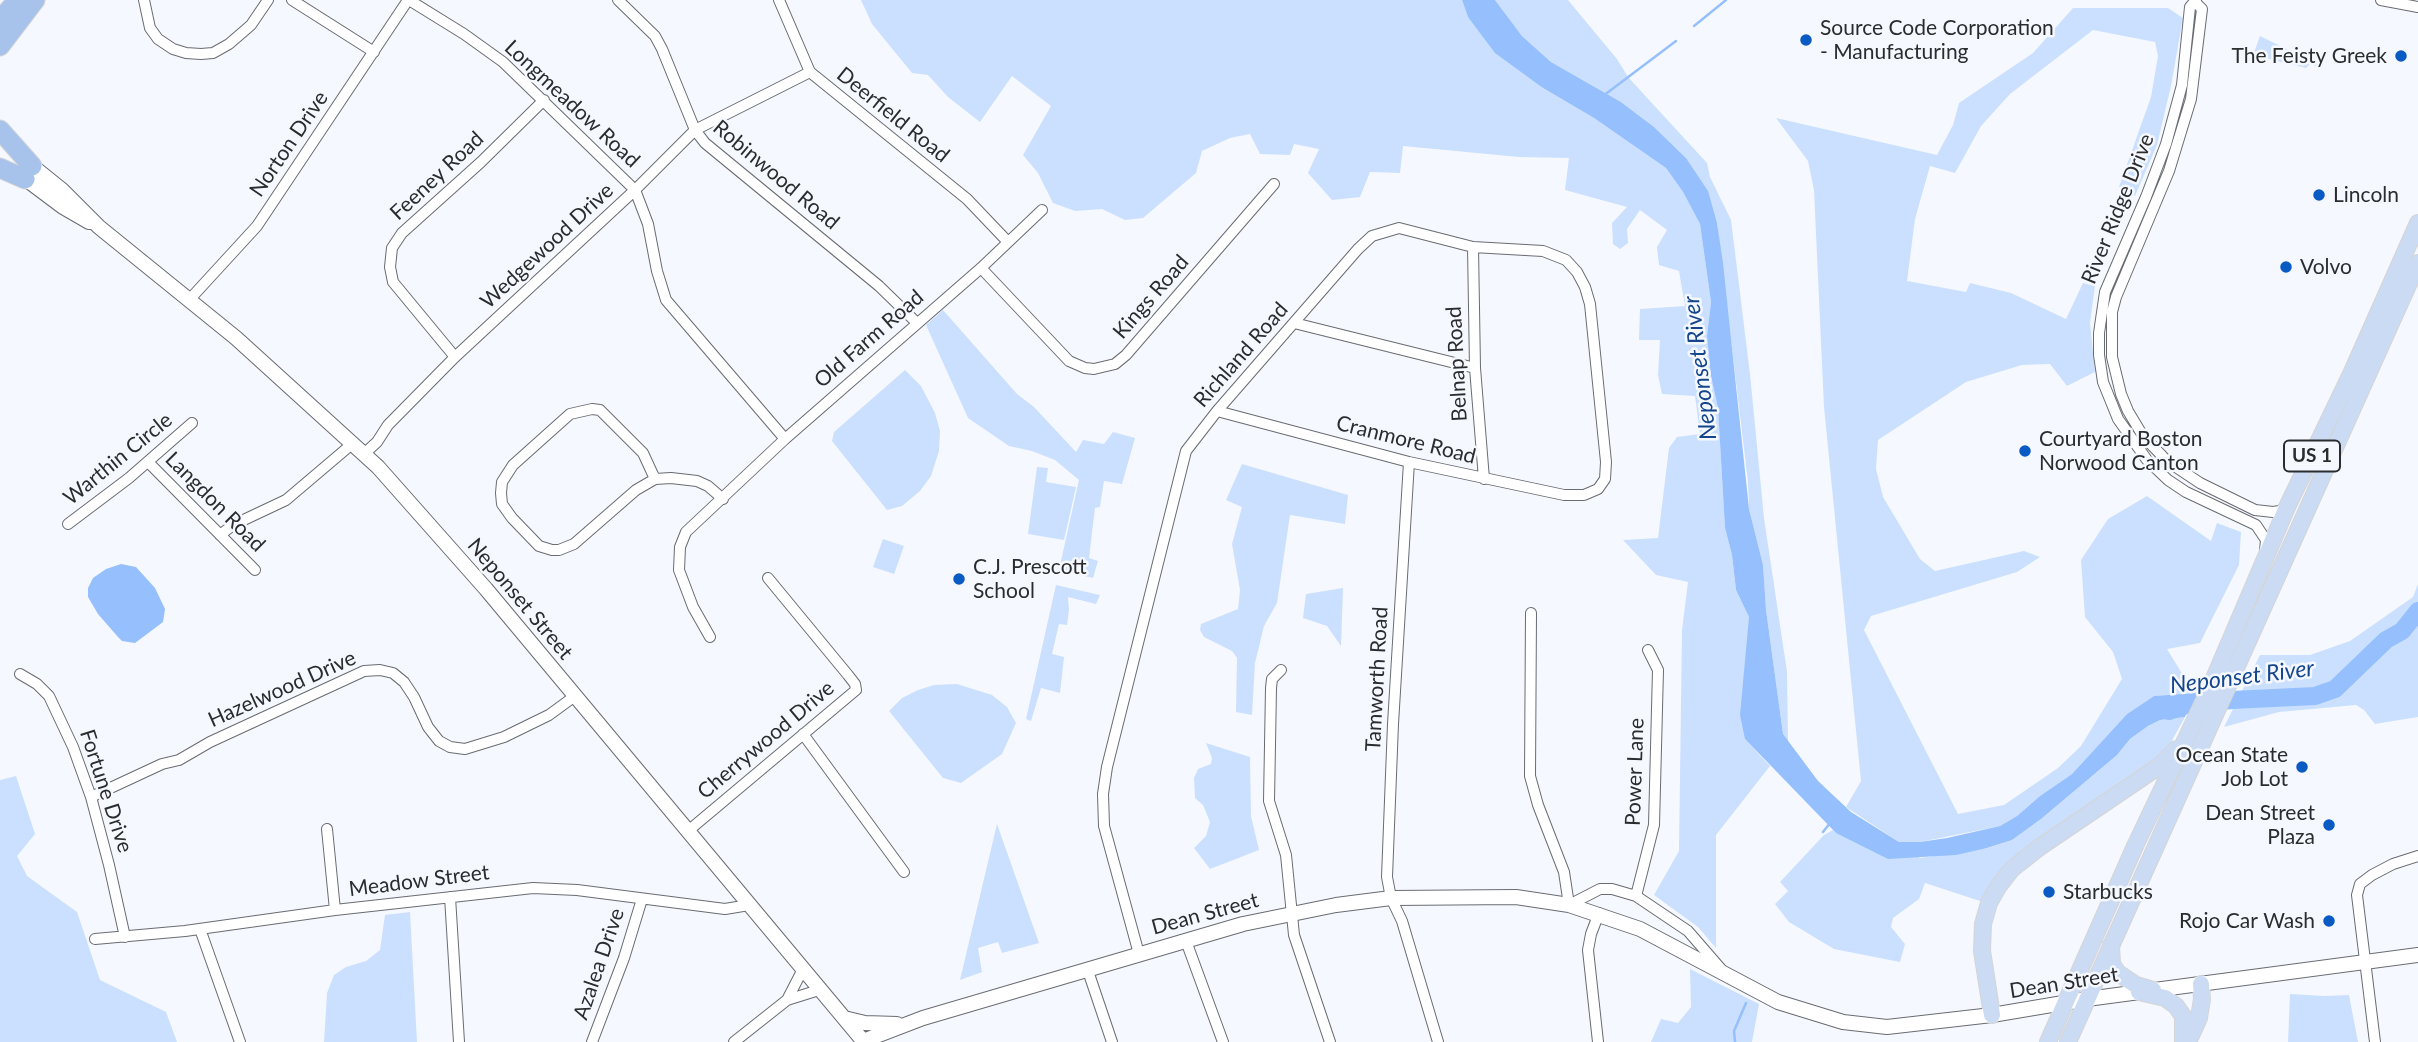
<!DOCTYPE html>
<style>
body{margin:0}
canvas{display:block;background:#f5f8fe}
</style>
<canvas width="2418" height="1042"></canvas>
<script>
const c = document.querySelector('canvas').getContext('2d');
c.lineJoin = 'round';
function paint(path, color) {
  c.fillStyle = color;
  c.fill(path, 'evenodd');
}
function poly(rows) {
  const path = new Path2D();
  for (const r of rows) {
    path.moveTo(r[0], r[1]);
    for (let i = 2; i < r.length; i += 2) path.lineTo(r[i], r[i + 1]);
  }
  return path;
}
function strokePath(path, color, width, dash) {
  c.strokeStyle = color;
  c.lineWidth = width;
  c.lineCap = dash ? 'butt' : 'round';
  c.setLineDash(dash || []);
  c.stroke(path);
}
function write(font, color, halo, rows, align = 'center') {
  c.font = font + ' Lato,sans-serif';
  c.lineWidth = 5;
  c.setLineDash([]);
  c.textBaseline = 'middle';
  c.strokeStyle = halo;
  c.fillStyle = color;
  for (const [text, x, y, turn = 0] of rows) {
    c.save();
    c.translate(x, y);
    c.rotate((+turn || 0) * Math.PI / 180);
    c.textAlign = isNaN(turn) ? turn : align;
    if (halo) c.strokeText(text, 0, 0);
    c.fillText(text, 0, 0);
    c.restore();
  }
}
paint(poly([
 [861,0,1462,0,1468,17,1543,88,1594,118,1666,168,1683,192,1700,224,1711,302,1707,336,1711,376,1718,408,1725,528,1732,555,1736,590,1749,617,1746,664,1745,739,1770,766,1716,835,1716,948,1698,927,1654,895,1679,851,1682,630,1688,582,1656,575,1623,540,1658,538,1669,448,1677,437,1700,434,1695,396,1662,394,1658,375,1660,340,1639,340,1640,309,1685,306,1679,271,1659,265,1657,247,1667,230,1640,210,1627,229,1628,243,1620,249,1613,244,1612,223,1627,207,1565,190,1569,158,1519,157,1403,146,1400,173,1370,172,1360,197,1332,200,1308,173,1319,149,1294,144,1290,155,1260,154,1250,134,1230,138,1202,151,1196,173,1143,218,1125,220,1102,209,1075,211,1053,203,1038,173,1023,155,1051,106,1012,76,980,122,948,97,928,75,912,73,872,24],
 [1495,0,1568,0,1617,59,1628,77,1707,163,1710,177,1731,220,1750,374,1764,518,1787,672,1788,742,1783,734,1766,610,1763,565,1749,509,1748,482,1717,223,1686,158,1654,127,1621,102,1551,62,1522,36],
 [2073,8,2168,8,2183,18,2171,86,2157,145,2135,196,2119,187,2151,97,2158,56,2155,42,2093,30,2010,94,1981,126,1955,173,1930,166,1915,219,1907,281,1966,292,1970,283,2011,293,2066,319,2083,283,2095,286,2090,323,2095,372,2067,386,2050,364,2022,365,1966,382,1878,440,1876,469,1883,497,1920,559,1935,571,2024,551,2040,557,2017,572,1871,616,1864,630,1958,814,2004,805,2058,768,2081,746,2122,679,2113,652,2085,617,2081,560,2108,519,2147,496,2211,541,2217,523,2241,532,2239,565,2200,643,2167,649,2186,680,2201,683,2196,693,2154,696,2127,714,2072,774,2040,796,2017,816,2000,826,1920,842,1899,842,1846,807,1861,781,1824,407,1814,190,1808,161,1776,118,1937,155,1953,125,1959,103,2033,53],
 [2260,36,2317,64,2316,66,2310,64,2306,68,2253,55],
 [943,310,1017,394,1034,407,1076,452,1083,440,1104,444,1113,432,1135,438,1122,484,1104,481,1100,507,1095,508,1089,558,1098,561,1093,578,1059,570,1079,480,1055,460,1032,451,1009,446,968,418,926,325],
 [905,370,921,386,935,413,940,431,939,451,931,476,920,491,902,506,887,510,832,441,834,432],
 [1242,464,1348,495,1345,524,1290,515,1277,603,1264,626,1255,663,1252,715,1236,712,1237,658,1232,651,1204,637,1200,630,1201,624,1238,609,1240,590,1232,544,1242,507,1226,500],
 [1037,467,1048,468,1046,482,1076,487,1064,540,1028,534],
 [883,539,904,546,894,574,873,567],
 [2418,584,2418,717,2375,724,2364,710,2356,705,2279,712,2224,727,2260,655,2310,655,2350,641,2413,597],
 [1056,585,1100,595,1096,604,1068,597,1069,610,1067,625,1059,624,1052,654,1064,657,1060,693,1041,688,1031,721,1026,719],
 [1343,588,1341,646,1327,626,1303,618,1306,594],
 [957,684,992,695,1007,707,1016,723,1002,754,961,783,943,778,889,711,902,698,918,690,934,685],
 [2185,717,2169,746,2145,769,1983,902,1925,883,1919,899,1893,918,1891,927,1905,944,1900,962,1834,949,1789,922,1775,904,1788,891,1780,882,1824,835,1833,830,1836,833,1921,858,1988,848,2012,840,2041,819,2117,755,2130,739,2148,726,2160,720],
 [1206,743,1250,757,1251,816,1259,850,1210,869,1194,848,1206,836,1210,822,1203,805,1195,798,1194,778,1198,769,1211,764,1212,758],
 [16,776,35,834,17,856,27,876,77,912,100,980,166,1012,177,1042,0,1042,0,780],
 [997,824,1039,943,1002,953,998,942,978,948,982,972,960,980],
 [410,912,417,1042,324,1042,327,993,334,975,346,967,366,961,380,950,385,915],
 [1690,969,1759,1004,1752,1042,1651,1042,1661,1019,1678,1023,1691,1007],
 [2290,994,2324,996,2349,995,2358,1042,2288,1042]
]), '#cbe0ff');
paint(poly([
 [1462,0,1495,0,1522,36,1551,62,1621,102,1654,127,1686,158,1708,191,1717,223,1723,263,1749,509,1763,565,1766,610,1783,734,1818,781,1851,812,1899,842,1920,842,1947,838,2000,826,2017,816,2040,796,2072,774,2127,714,2154,696,2196,693,2185,717,2160,720,2148,726,2130,739,2117,755,2041,819,2012,840,1987,848,1956,855,1888,859,1836,833,1745,739,1740,715,1749,617,1736,590,1732,555,1725,528,1718,408,1711,376,1707,336,1711,302,1700,224,1683,192,1666,168,1594,118,1543,88,1495,53,1468,17],
 [121,564,136,567,155,588,165,609,163,622,135,643,122,641,118,637,98,614,88,597,88,588,93,578,106,569]
]), '#96bffd');
strokePath(poly([
 [1694,26,1726,0],
 [1603,96,1676,41],
 [1823,832,1830,823],
 [1735,1042,1734,1031,1746,1003]
]), '#96bffd', 2.5);
strokePath(poly([
 [2169,711,2189,704,2232,700,2315,696,2335,689,2386,640,2402,631,2418,611]
]), '#96bffd', 18);
const street = poly([
 [144,0,150,28,158,39,173,49,186,53,201,54,213,53,229,44,251,25,268,0],
 [292,0,374,52],
 [409,0,464,34,503,62,635,190,648,224,657,271,666,300,785,439],
 [618,0,655,36,662,49,695,130,705,143,879,286,916,322],
 [779,0,810,72,967,199,1008,242],
 [2196,0,2190,7,2182,85,2166,144,2146,197,2105,292,2099,333,2099,355,2103,382,2118,419,2147,460,2168,480,2186,492,2256,525,2266,540,2265,551],
 [2381,0,2418,7],
 [2195,2,2202,9,2191,99,2169,171,2116,297,2112,312,2112,357,2121,394,2128,411,2143,436,2167,461,2200,483,2255,510,2273,512,2280,511,2288,505],
 [1473,247,1475,368,1484,479],
 [981,268,1069,361,1085,368,1094,369,1115,364,1126,355,1274,184],
 [190,299,257,226,408,0],
 [1294,323,1475,368],
 [455,357,393,282,390,267,392,248,402,233,481,162,544,100],
 [365,453,377,442,388,425,455,357,635,190,695,130,810,72],
 [148,462,255,570],
 [1409,462,1393,724,1387,877,1391,898,1402,921,1438,1042],
 [655,479,643,453,600,410,592,409,570,414,513,465,502,482,501,493,502,504,512,518,539,546,552,550,559,550,574,544,636,490,655,479,671,478,697,481,708,486,723,499],
 [68,524,129,478,192,423],
 [220,535,233,525,286,500,352,444],
 [1531,613,1530,776,1538,805,1564,872,1569,905,1600,889,1612,889,1636,896,1688,931,1721,969],
 [710,637,693,607,679,570,680,547,686,532,785,439,981,268,1042,210],
 [1281,670,1272,679,1271,688,1269,801,1286,855,1294,935,1330,1042],
 [20,674,37,684,49,696,73,747,91,797,109,865,125,937],
 [803,734,904,872],
 [91,797,162,764,179,760,210,742,364,671,380,670,393,673,404,682,414,697,428,727,439,741,450,747,465,749,504,737,549,715,575,696],
 [327,829,335,910],
 [688,831,856,690,855,684,848,675,768,578],
 [1636,896,1654,825,1658,670,1648,650],
 [450,897,459,1042],
 [200,929,240,1042],
 [95,939,185,931,335,910,533,888,577,890,725,909,749,905],
 [1186,941,1223,1042],
 [1139,954,1104,826,1103,794,1107,767,1186,451,1217,411,1358,249,1372,236,1399,228,1473,247,1543,251,1566,260,1577,272,1585,287,1590,304,1606,462,1605,479,1598,489,1584,495,1564,495,1409,462,1217,411],
 [803,969,787,1000,819,990],
 [1088,971,1112,1042],
 [592,1042,624,958,642,899],
 [734,1042,787,1000],
 [1598,1042,1588,950,1591,934,1599,913],
 [2375,1042,2357,895,2360,884,2372,875,2393,864,2418,856]
]);
const secondary = poly([
 [26,161,62,190,99,227,236,338,378,467,486,589,864,1042],
 [19,174,63,207,89,222],
 [844,1018,865,1023,897,1024],
 [863,1041,923,1018,1243,924,1336,905,1391,898,1516,897,1569,905,1640,929,1778,1002,1843,1022,1887,1027,1992,1015,2087,999,2418,955]
]);
const primary = poly([
 [2111,945,2112,964,2118,973,2136,985,2153,990],
 [2139,992,2165,998,2176,1006,2183,1016,2183,1042],
 [1992,1015,1982,951,1983,924,1989,903,1998,887,2012,869,2040,847,2158,767,2176,749],
 [2048,1042,2136,844,2209,690,2288,505,2351,374,2418,223],
 [2068,1042,2418,263],
 [2188,1042,2199,1018,2202,999,2201,984]
]);
const highway = poly([
 [0,20,18,0],
 [0,46,35,0],
 [0,130,32,166],
 [0,168,25,179]
]);
strokePath(street, '#696c71', 12);
strokePath(secondary, '#696c71', 16);
strokePath(primary, '#d4d5d5', 18);
strokePath(highway, '#d4d5d5', 21);
strokePath(street, '#fff', 10);
strokePath(secondary, '#fff', 14);
strokePath(primary, '#cbdbf3', 16);
strokePath(highway, '#a8c3eb', 19);
for (const [x, y, r, color] of [
 [1806,40,7,"#0a5ac4"],
 [2401,56,7,"#0a5ac4"],
 [2319,195,7,"#0a5ac4"],
 [2286,267,7,"#0a5ac4"],
 [2025,451,7,"#0a5ac4"],
 [959,579,7,"#0a5ac4"],
 [2302,767,7,"#0a5ac4"],
 [2329,825,7,"#0a5ac4"],
 [2049,892,7,"#0a5ac4"],
 [2329,921,7,"#0a5ac4"]
]) {
  const dot = new Path2D();
  dot.arc(x, y, r, 0, 2 * Math.PI);
  c.fillStyle = color;
  c.fill(dot);
  strokePath(dot, '#f5f8fe', 2.5);
}
for (const [x, y, w] of [
 [2312,456,56]
]) {
  const box = new Path2D();
  box.roundRect(x - w / 2, y - 15.5, w, 31, 5);
  c.fillStyle = '#f5f8fe';
  c.fill(box);
  strokePath(box, '#2a2c2e', 2);
}
write('bold 19px', '#2a2c2e', null, [
 ["US 1",2312,456]
]);
write('21px', '#2a2c2e', '#f5f8fe', [
 ["Source Code Corporation",1820,28],
 ["- Manufacturing",1820,52],
 ["The Feisty Greek",2387,56,"right"],
 ["Lincoln",2333,195],
 ["Volvo",2300,267],
 ["Courtyard Boston",2039,439],
 ["Norwood Canton",2039,463],
 ["C.J. Prescott",973,567],
 ["School",973,591],
 ["Ocean State",2288,755,"right"],
 ["Job Lot",2288,779,"right"],
 ["Dean Street",2315,813,"right"],
 ["Plaza",2315,837,"right"],
 ["Starbucks",2063,892],
 ["Rojo Car Wash",2315,921,"right"]
], 'left');
write('21px', '#2a2c2e', '#f5f8fe', [
 ["Longmeadow Road",572,104,43],
 ["Deerfield Road",893,115,39],
 ["Norton Drive",289,144,-56],
 ["Robinwood Road",776,175,40],
 ["Feeney Road",437,176,-43],
 ["River Ridge Drive",2118,209,-68],
 ["Wedgewood Drive",547,246,-43],
 ["Kings Road",1151,297,-49],
 ["Old Farm Road",869,339,-41],
 ["Richland Road",1241,355,-49],
 ["Belnap Road",1457,364,-93],
 ["Cranmore Road",1406,440,14],
 ["Warthin Circle",118,459,-39],
 ["Langdon Road",215,502,45],
 ["Neponset Street",520,599,50],
 ["Tamworth Road",1377,679,-87],
 ["Hazelwood Drive",282,689,-24],
 ["Cherrywood Drive",766,740,-40],
 ["Power Lane",1635,772,-88],
 ["Fortune Drive",106,791,72],
 ["Meadow Street",419,881,-7],
 ["Dean Street",1205,914,-15],
 ["Azalea Drive",599,964,-71],
 ["Dean Street",2064,983,-9]
]);
write('italic 23px', '#15468d', '#f5f8fe', [
 ["Neponset River",1700,368,-97],
 ["Neponset River",2242,677,-7]
]);
</script>
